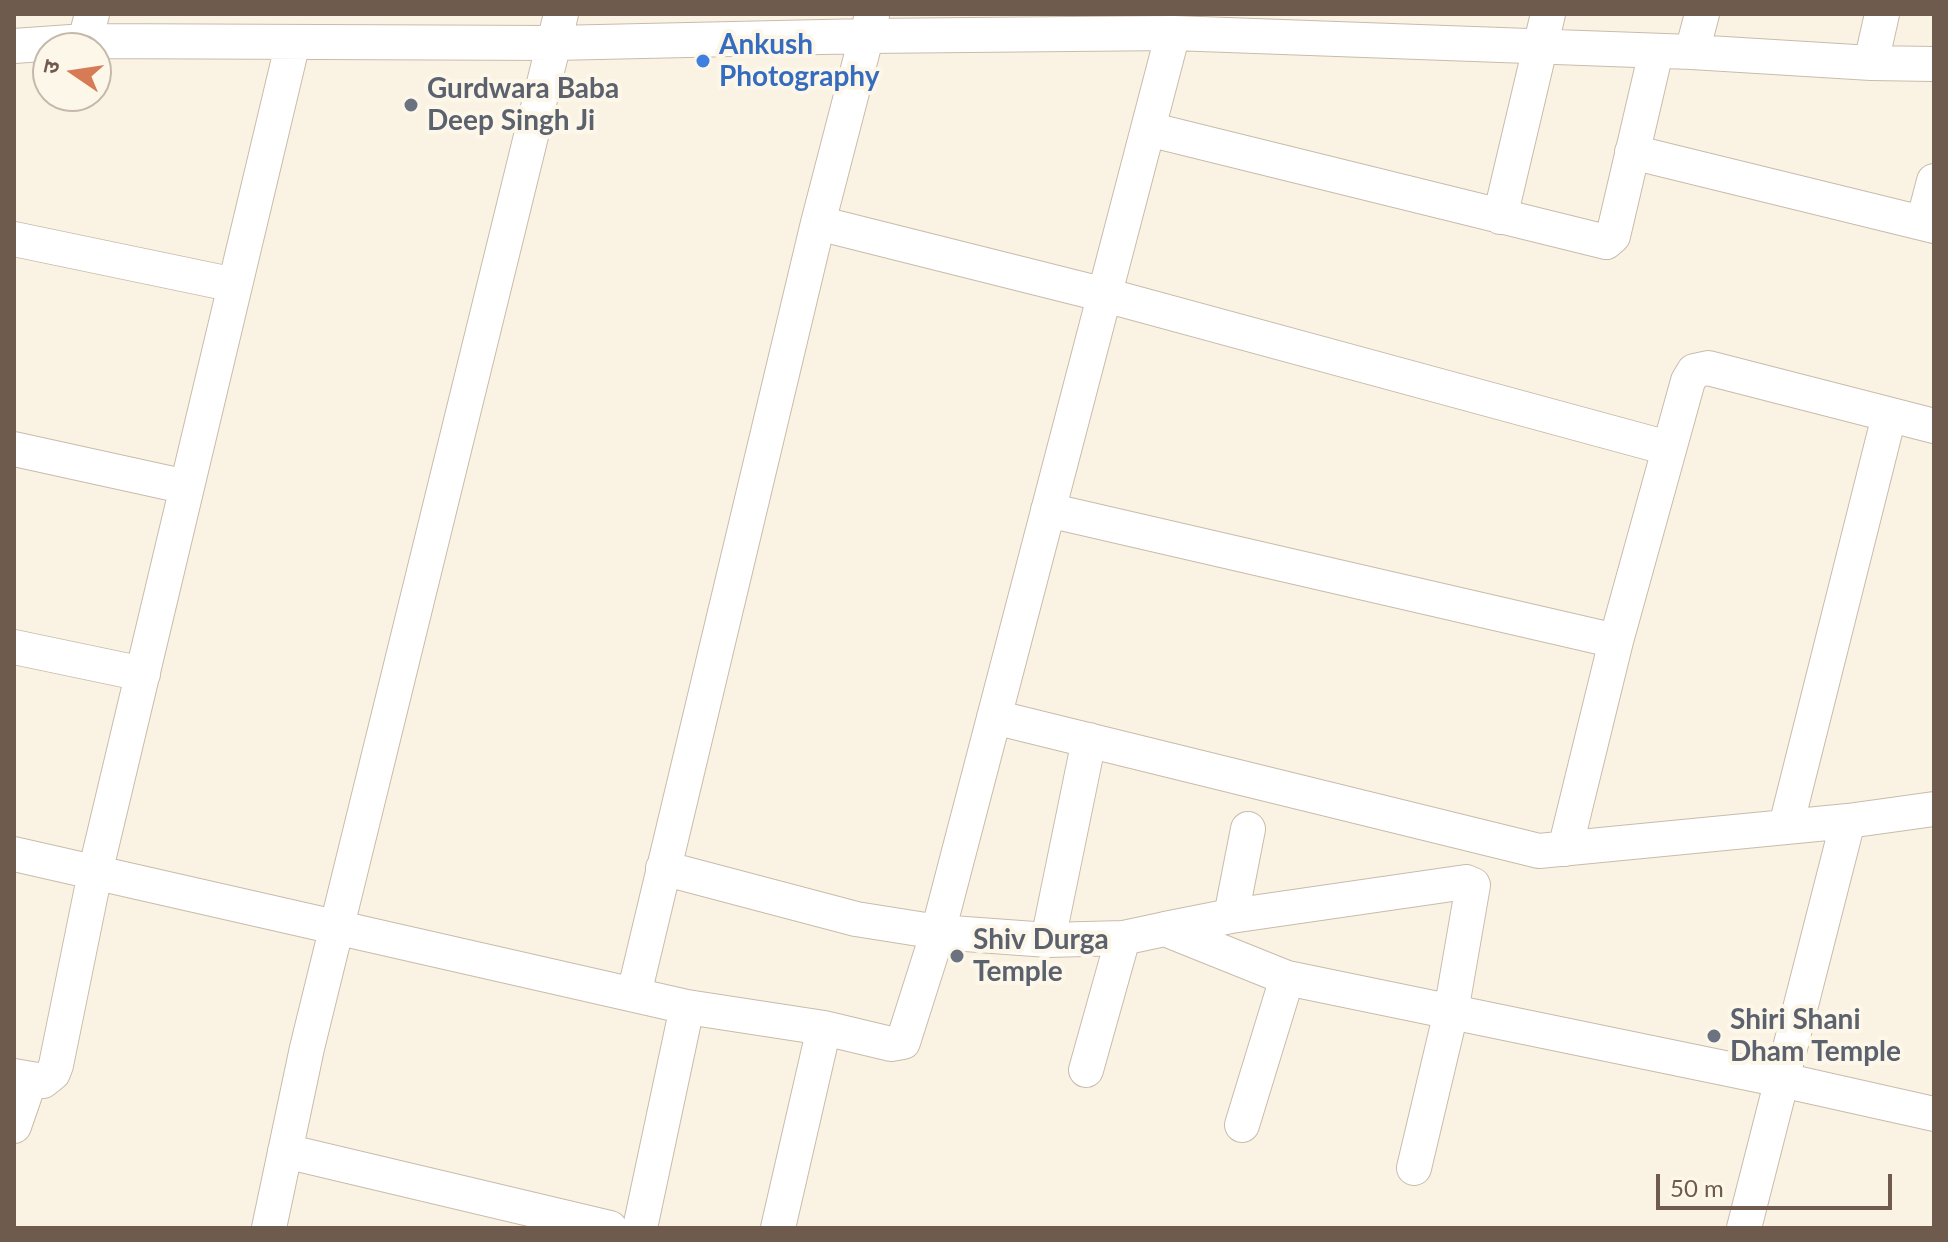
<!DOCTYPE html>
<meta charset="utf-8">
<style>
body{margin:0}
#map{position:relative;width:1948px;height:1242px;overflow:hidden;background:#faf3e4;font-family:Lato,"Noto Sans Devanagari",sans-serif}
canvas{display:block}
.frame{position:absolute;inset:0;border:16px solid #6f5b4d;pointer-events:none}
.north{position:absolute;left:32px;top:32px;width:80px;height:80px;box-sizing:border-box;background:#fdf7ea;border:2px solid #c4b9ab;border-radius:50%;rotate:283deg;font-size:22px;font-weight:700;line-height:32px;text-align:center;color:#6f5b4d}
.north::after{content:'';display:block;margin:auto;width:28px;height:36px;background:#d77b56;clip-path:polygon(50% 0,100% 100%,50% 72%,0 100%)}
.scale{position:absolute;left:1656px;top:1174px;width:236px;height:36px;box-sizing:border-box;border:4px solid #6f5b4d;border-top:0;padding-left:10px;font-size:24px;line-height:28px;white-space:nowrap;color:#6f5b4d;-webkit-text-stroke:6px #fdf7ea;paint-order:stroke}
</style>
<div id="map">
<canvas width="1948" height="1242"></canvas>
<div class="frame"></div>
<div class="north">उ</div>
<div class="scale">50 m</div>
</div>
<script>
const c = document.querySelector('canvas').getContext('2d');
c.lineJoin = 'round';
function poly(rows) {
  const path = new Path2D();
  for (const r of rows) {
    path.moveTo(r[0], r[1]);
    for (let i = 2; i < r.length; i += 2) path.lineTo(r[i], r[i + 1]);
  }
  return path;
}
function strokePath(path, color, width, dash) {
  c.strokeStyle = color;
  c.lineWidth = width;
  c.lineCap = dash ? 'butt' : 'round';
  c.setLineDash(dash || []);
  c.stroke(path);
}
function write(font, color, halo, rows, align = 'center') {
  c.font = font + ' Lato,sans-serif';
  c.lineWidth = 8;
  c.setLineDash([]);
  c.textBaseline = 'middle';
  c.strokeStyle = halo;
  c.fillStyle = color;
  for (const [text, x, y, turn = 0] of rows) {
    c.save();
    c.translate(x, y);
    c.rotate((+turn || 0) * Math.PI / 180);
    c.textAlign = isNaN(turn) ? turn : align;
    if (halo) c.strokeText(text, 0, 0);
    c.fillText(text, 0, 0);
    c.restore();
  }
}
const street = poly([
 [92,14,85,41,554,43,867,36,1173,33,1692,52,1871,63,1934,64],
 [14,46,85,41],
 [1692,52,1702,14],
 [1871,63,1882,14],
 [1148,129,1606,242,1613,236,1656,52],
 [1632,152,1934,226],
 [1500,217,1548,14],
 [818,223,1105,295,1668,448],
 [1923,223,1934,181],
 [14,239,235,285],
 [14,449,187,487],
 [1048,510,1616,641,1688,381,1694,371,1708,368,1934,426],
 [14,647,143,674],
 [994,717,1539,851,1848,821,1934,809],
 [1786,826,1889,416],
 [1565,849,1616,641],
 [14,854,687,1007,824,1028,891,1044,903,1042,938,932,1173,33],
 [663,868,856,919,938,932,1048,940,1123,938,1165,929,1287,978,1782,1080,1934,1114],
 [1231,916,1248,829],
 [1165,929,1231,916,1466,882,1473,885,1451,1012,1414,1168],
 [1048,940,1089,740],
 [634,994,818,223,872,15],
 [1086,1070,1123,938],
 [14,1076,43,1081,53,1073,56,1065,95,873,293,42],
 [1242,1125,1287,978],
 [14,1126,30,1080],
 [285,1151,610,1228],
 [269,1228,307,1048,561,14],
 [640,1228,687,1007],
 [778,1228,824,1028],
 [1744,1228,1848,821]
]);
strokePath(street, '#c9bbac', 36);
strokePath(street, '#fff', 34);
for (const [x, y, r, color] of [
 [703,61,8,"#3f7fe0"],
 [411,105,8,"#6b7280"],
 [957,956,8,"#6b7280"],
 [1714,1036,8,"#6b7280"]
]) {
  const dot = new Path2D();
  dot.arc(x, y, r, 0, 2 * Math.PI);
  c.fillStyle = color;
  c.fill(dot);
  strokePath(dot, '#fdf7ea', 3);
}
write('bold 28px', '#366cbe', '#fdf7ea', [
 ["Ankush",719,45],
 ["Photography",719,77]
], 'left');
write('bold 28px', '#5b616d', '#fdf7ea', [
 ["Gurdwara Baba",427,89],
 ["Deep Singh Ji",427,121],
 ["Shiv Durga",973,940],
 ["Temple",973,972],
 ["Shiri Shani",1730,1020],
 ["Dham Temple",1730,1052]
], 'left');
</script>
